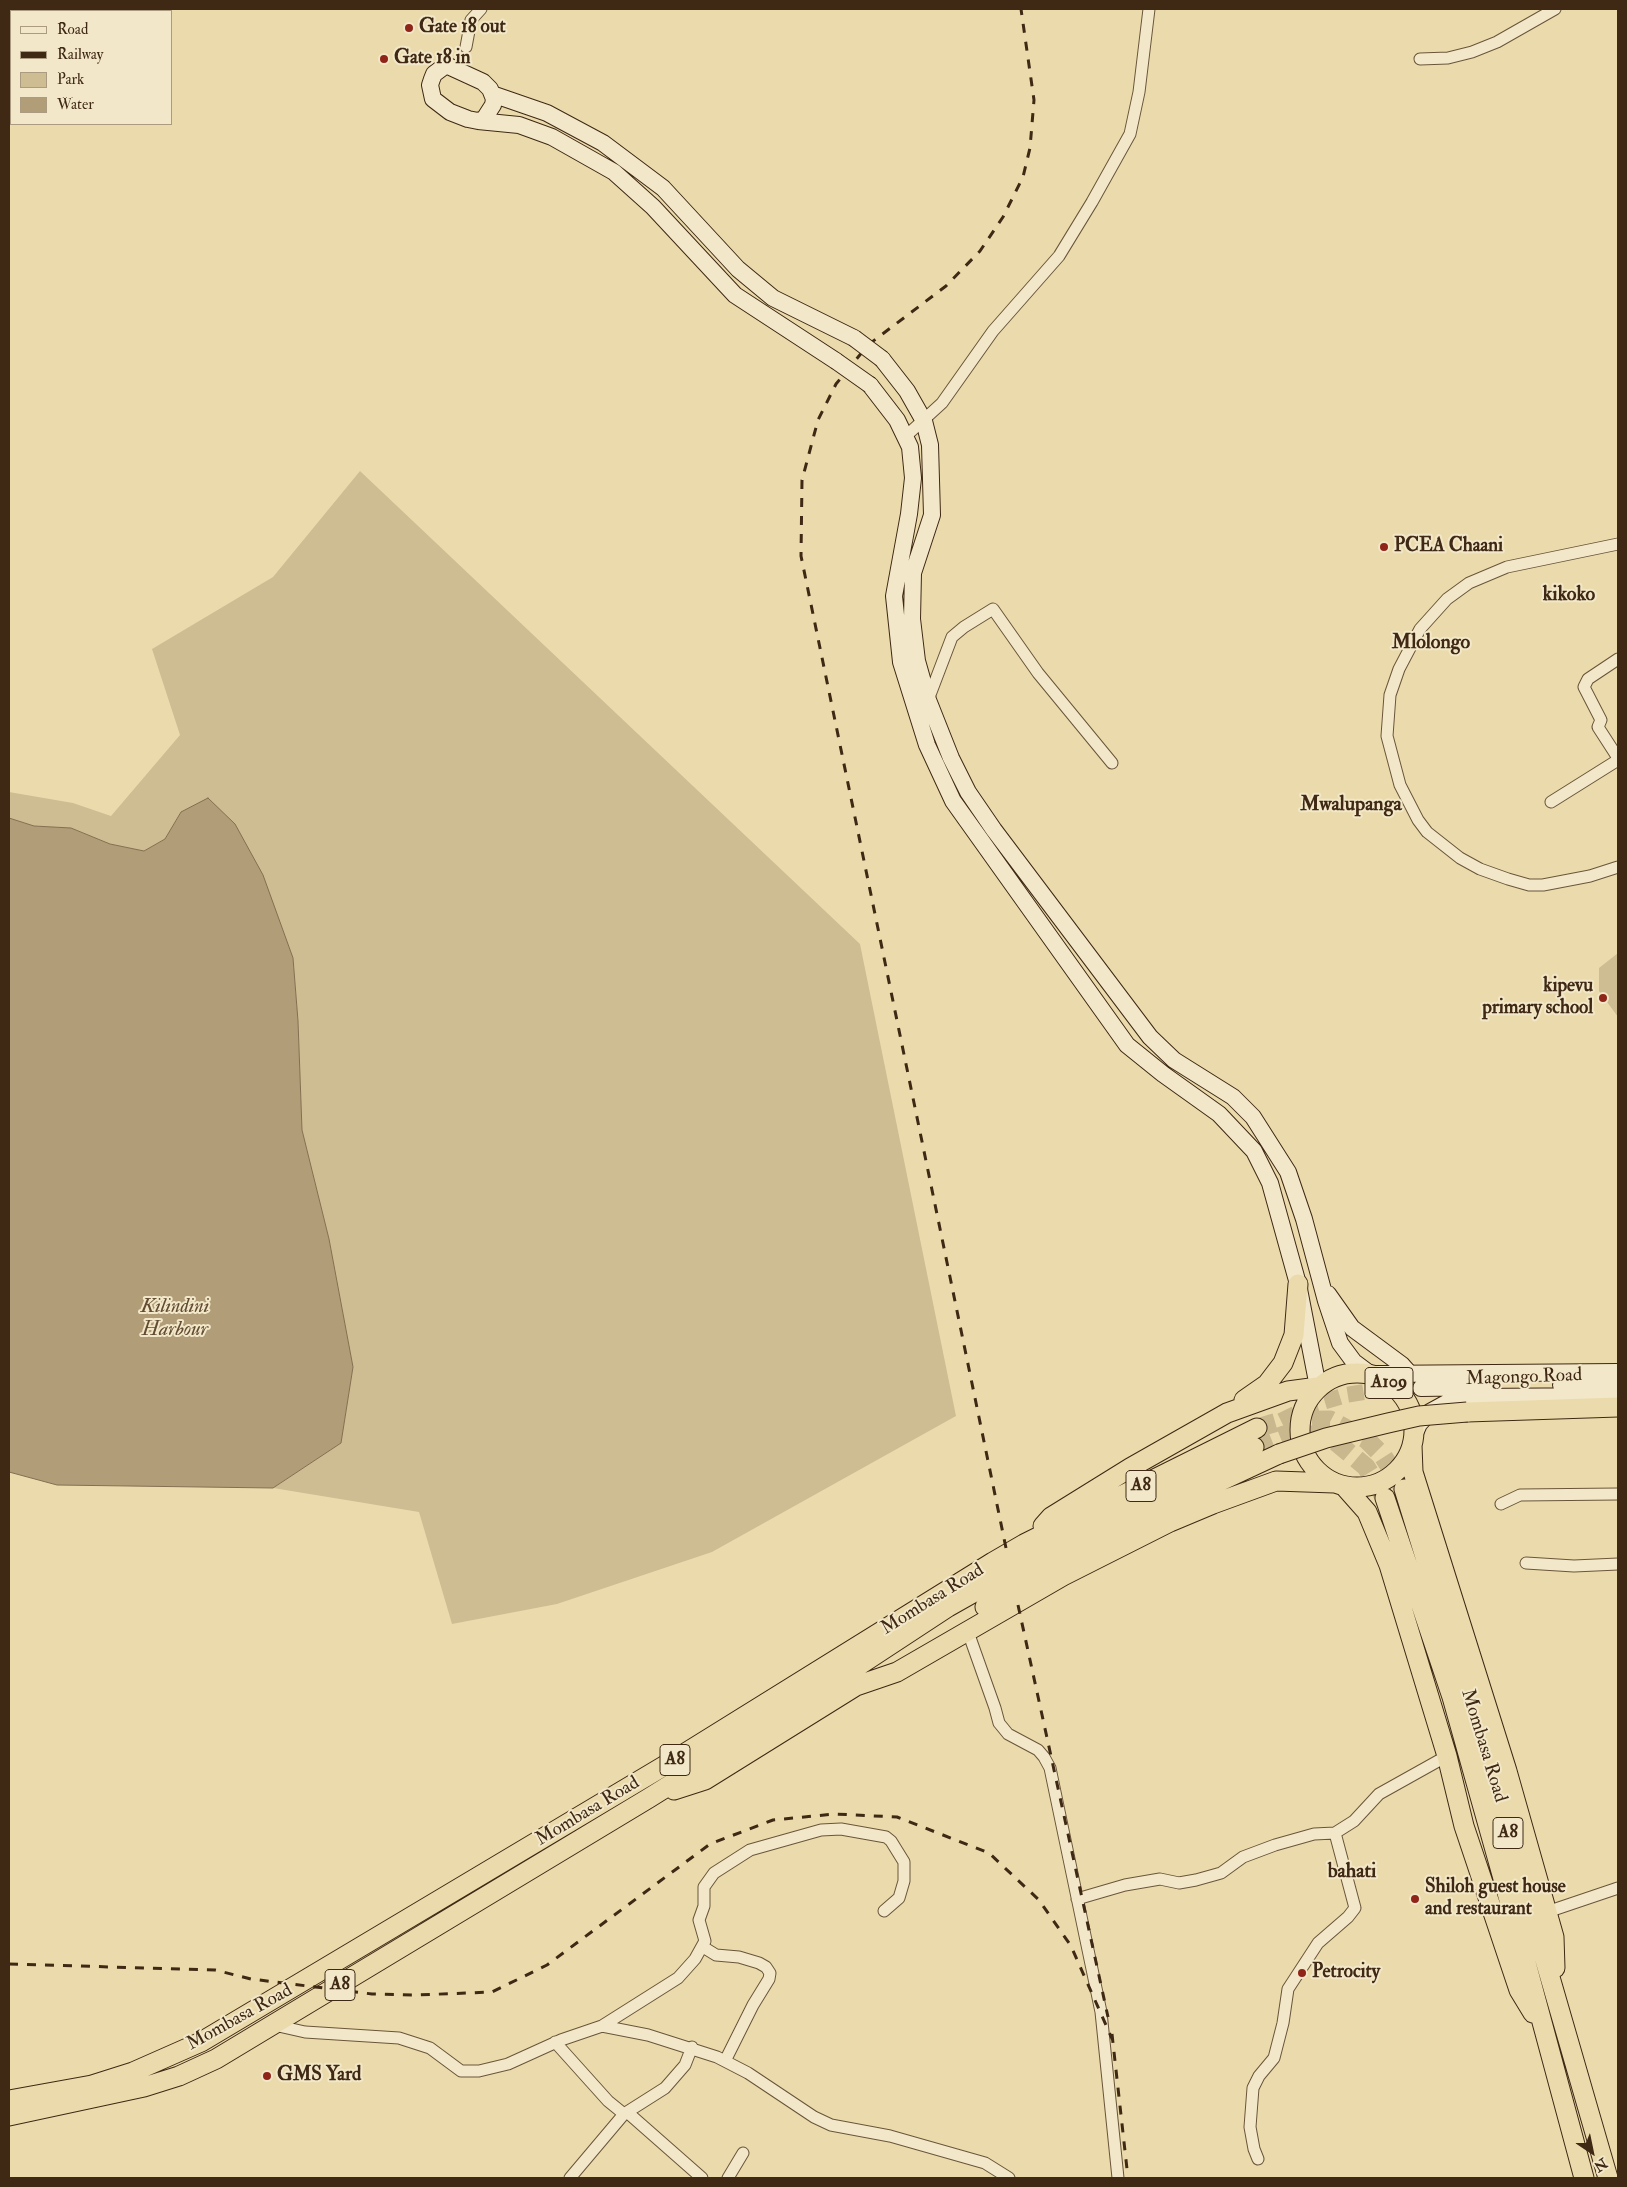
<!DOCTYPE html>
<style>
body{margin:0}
#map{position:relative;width:1627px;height:2187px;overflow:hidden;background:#ebdbac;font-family:"IM FELL Double Pica",serif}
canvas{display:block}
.frame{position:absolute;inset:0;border:10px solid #3f2814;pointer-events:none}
.legend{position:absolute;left:10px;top:10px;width:162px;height:115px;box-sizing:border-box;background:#f2e8c9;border:1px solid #aa9b81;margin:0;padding:6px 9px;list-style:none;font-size:15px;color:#3f2814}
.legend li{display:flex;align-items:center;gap:10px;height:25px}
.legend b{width:25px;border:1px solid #aa9b81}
.north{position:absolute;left:1567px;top:2127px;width:50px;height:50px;-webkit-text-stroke:4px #f2e8c9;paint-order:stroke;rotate:146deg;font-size:14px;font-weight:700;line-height:20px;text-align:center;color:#3f2814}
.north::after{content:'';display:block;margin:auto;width:18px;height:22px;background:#3f2814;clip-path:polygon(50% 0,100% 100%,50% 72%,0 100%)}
</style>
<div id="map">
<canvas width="1627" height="2187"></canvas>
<div class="frame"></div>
<ul class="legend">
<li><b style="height:6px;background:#f2e8c9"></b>Road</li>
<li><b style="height:6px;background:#3f2814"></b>Railway</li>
<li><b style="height:14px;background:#cebd92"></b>Park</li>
<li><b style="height:14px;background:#b19e78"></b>Water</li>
</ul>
<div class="north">N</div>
</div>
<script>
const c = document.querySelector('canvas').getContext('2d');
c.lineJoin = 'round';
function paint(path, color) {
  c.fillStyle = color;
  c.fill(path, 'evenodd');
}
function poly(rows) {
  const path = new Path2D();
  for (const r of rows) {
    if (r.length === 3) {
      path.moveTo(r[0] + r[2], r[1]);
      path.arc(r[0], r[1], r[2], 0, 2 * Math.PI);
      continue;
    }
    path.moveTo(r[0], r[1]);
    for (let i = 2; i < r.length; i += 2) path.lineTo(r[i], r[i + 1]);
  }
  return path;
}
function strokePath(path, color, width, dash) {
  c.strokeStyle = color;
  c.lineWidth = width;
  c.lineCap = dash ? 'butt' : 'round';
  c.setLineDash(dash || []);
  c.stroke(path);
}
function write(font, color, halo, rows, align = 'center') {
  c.font = font + ' "IM FELL Double Pica",serif';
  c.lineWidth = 4;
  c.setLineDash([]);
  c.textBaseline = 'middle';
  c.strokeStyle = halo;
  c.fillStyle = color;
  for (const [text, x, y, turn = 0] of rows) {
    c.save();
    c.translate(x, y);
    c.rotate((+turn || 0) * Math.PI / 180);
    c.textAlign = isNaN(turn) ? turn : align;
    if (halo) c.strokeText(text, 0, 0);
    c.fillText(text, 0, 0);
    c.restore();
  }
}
paint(poly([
 [360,471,860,944,956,1416,712,1552,557,1604,452,1624,419,1512,273,1488,341,1443,353,1367,329,1239,302,1130,298,1021,293,958,181,812,165,839,144,851,110,844,71,828,34,826,9,818,9,792,73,803,111,816,180,735,152,649,273,577],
 [1618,953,1618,1017,1599,991,1599,968]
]), '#cebd92');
const water = poly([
 [208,798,235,824,263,875,293,958,298,1021,302,1130,329,1239,353,1367,341,1443,273,1488,57,1485,9,1472,9,818,34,826,71,828,110,844,144,851,165,839,181,812,208,798]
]);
paint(water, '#b19e78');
strokePath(water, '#836f50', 1);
strokePath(poly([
 [1281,1421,1313,1405,1346,1395,1377,1390,1421,1388]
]), '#c9b78e', 16, [16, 8]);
strokePath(poly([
 [1257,1428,1281,1421,1330,1420,1366,1439,1383,1456,1404,1489],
 [1254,1447,1284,1435,1314,1435,1336,1442,1366,1467,1385,1498]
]), '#c9b78e', 19, [19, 9]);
const minor = poly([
 [466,47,471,20,481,9],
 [1420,59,1448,58,1472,52,1497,42,1555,9],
 [906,436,942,403,993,331,1059,256,1092,202,1130,134,1139,92,1149,9],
 [1618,544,1507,567,1469,583,1447,599,1420,629,1399,669,1390,695,1387,736,1400,785,1418,820,1427,832,1460,858,1480,869,1508,879,1529,885,1543,885,1590,876,1618,867],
 [1618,659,1588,679,1584,687,1601,720,1598,727,1618,758],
 [928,700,952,637,964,627,993,609,1038,673,1112,763],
 [1551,802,1618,760],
 [1501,1504,1520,1495,1618,1494],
 [1526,1563,1574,1566,1618,1564],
 [968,1632,995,1708,999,1723,1008,1734,1038,1750,1044,1757,1050,1768,1101,2012,1118,2178],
 [1077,1899,1125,1885,1160,1879,1179,1883,1196,1880,1221,1873,1243,1857,1275,1845,1314,1834,1335,1833,1354,1821,1379,1794,1447,1756],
 [1547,1912,1618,1888],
 [703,1947,716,1955,739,1957,759,1963,766,1967,770,1973,769,1979,753,2005,725,2061],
 [274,2025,305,2032,399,2038,430,2048,461,2071,479,2071,508,2064,561,2040,602,2026,678,1978,695,1959,705,1941,699,1920,704,1906,704,1887,714,1873,750,1850,821,1830,841,1829,886,1837,891,1841,904,1862,904,1881,899,1898,884,1911],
 [602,2026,648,2035,717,2057,748,2073,814,2117,831,2125,890,2136,985,2163,1009,2178],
 [555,2042,608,2101,624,2114],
 [627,2112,702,2178],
 [1258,2159,1254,2149,1250,2127,1253,2088,1259,2076,1274,2058,1283,2023,1288,1989,1318,1943,1348,1917,1355,1908,1335,1833],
 [570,2178,624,2114,665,2088,685,2065,692,2047],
 [728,2178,743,2153]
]);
const secondary = poly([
 [446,65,483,82,490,89,494,99,493,105,484,119,478,121,468,119,450,112,433,99,430,85,432,79,434,74,446,65],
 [492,94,547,113,603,143,663,188,738,269,773,298,854,338],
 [478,121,519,125,552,137,614,172,653,207,735,295,836,361],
 [882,359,907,391,924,421,930,445,932,515,913,573,912,619,917,661,928,700,951,758,968,792,994,830,1150,1037,1174,1060,1233,1097,1253,1117,1288,1172,1304,1219,1326,1301,1340,1343,1354,1362,1370,1374,1618,1372],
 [870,385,897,420,910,447,913,478,909,514,894,596,901,662,927,745,953,801,1127,1045,1163,1074,1219,1114,1254,1151,1270,1183,1298,1284,1318,1387],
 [1328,1294,1352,1328,1402,1365,1410,1374],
 [1561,1385,1618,1384],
 [1421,1388,1484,1387],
 [1415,1433,1419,1424,1430,1412,1450,1401,1471,1397,1618,1396]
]);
const trunk = poly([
 [1357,1430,57],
 [1244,1400,1267,1384,1283,1363,1294,1335,1298,1284],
 [1467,1412,1618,1407],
 [1412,1445,1413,1472,1507,1771,1554,1937,1555,1968],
 [1344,1486,1367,1512,1389,1565,1447,1756,1464,1826,1519,1990,1533,2013],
 [1404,1489,1482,1742,1608,2178],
 [1385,1498,1452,1697,1511,1907,1584,2178],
 [1043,1526,1051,1517,1130,1468,1227,1413,1288,1391,1318,1387],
 [985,1607,1054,1564,1124,1526,1279,1454],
 [674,1790,705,1780,856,1686,897,1672,1063,1576,1170,1522,1213,1504,1276,1481,1334,1483],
 [9,2100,92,2085,133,2072,201,2042,679,1757,993,1562,1024,1544,1257,1428],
 [9,2116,144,2087,179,2076,216,2059,649,1798,814,1695,948,1607,1033,1559,1254,1447]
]);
strokePath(minor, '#6a553a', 13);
strokePath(secondary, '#3f2814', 18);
strokePath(trunk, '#3f2814', 21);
strokePath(minor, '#f2e8c9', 11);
strokePath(secondary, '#f2e8c9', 16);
strokePath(trunk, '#ebdbac', 19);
strokePath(poly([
 [92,11,96,9],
 [147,11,150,9],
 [9,68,11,66],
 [9,104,11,102],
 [1006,1548,801,556,802,480,818,420,836,384,868,345,946,286,980,251,1003,217,1023,177,1030,148,1034,100,1021,9],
 [1018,1605,1108,2017],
 [9,1964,215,1970,251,1979,372,1994,417,1995,492,1992,547,1965,710,1844,773,1820,834,1814,897,1817,989,1853,1039,1900,1071,1946,1113,2041],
 [1112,2034,1128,2178]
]), '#3f2814', 3, [9, 9]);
const secondaryBridge = poly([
 [854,338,882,359],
 [836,361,870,385]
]);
const trunkBridge = poly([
 [1279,1454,1326,1438,1388,1423,1419,1416,1467,1412]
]);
strokePath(secondaryBridge, '#3f2814', 18, []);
strokePath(trunkBridge, '#3f2814', 21, []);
strokePath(secondaryBridge, '#f2e8c9', 16);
strokePath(trunkBridge, '#ebdbac', 19);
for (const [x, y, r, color] of [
 [409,28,5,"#8f2418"],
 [384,59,5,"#8f2418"],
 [1384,547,5,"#8f2418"],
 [1603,998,5,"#8f2418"],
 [1415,1899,5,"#8f2418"],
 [1302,1973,5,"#8f2418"],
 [267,2076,5,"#8f2418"]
]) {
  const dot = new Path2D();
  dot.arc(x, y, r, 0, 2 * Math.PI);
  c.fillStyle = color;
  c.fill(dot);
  strokePath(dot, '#f2e8c9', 2);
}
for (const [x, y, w] of [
 [1389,1383,48],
 [1141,1486,30],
 [675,1760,30],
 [1508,1833,30],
 [340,1985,30]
]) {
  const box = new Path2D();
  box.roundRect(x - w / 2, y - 15.5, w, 31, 4);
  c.fillStyle = '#f2e8c9';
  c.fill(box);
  strokePath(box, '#3f2814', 1);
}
write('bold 18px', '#3f2814', null, [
 ["A109",1389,1383],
 ["A8",1141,1486],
 ["A8",675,1760],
 ["A8",1508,1833],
 ["A8",340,1985]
]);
write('bold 19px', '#3f2814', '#f2e8c9', [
 ["Gate 18 out",419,28],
 ["Gate 18 in",394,59],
 ["PCEA Chaani",1394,547],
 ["kipevu",1593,987,"right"],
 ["primary school",1593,1009,"right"],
 ["Shiloh guest house",1425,1888],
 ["and restaurant",1425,1910],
 ["Petrocity",1312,1973],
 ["GMS Yard",277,2076]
], 'left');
write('19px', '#3f2814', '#f2e8c9', [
 ["Magongo Road",1524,1378,-2],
 ["Mombasa Road",933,1600,-32],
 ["Mombasa Road",1483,1746,73],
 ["Mombasa Road",588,1812,-31],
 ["Mombasa Road",240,2018,-29]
]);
write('bold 20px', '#3f2814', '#f2e8c9', [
 ["kikoko",1569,596],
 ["Mlolongo",1431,644],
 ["Mwalupanga",1351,806],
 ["bahati",1352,1873]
]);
write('italic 20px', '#614b32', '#f2e8c9', [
 ["Kilindini",175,1308],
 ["Harbour",175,1331]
]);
</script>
